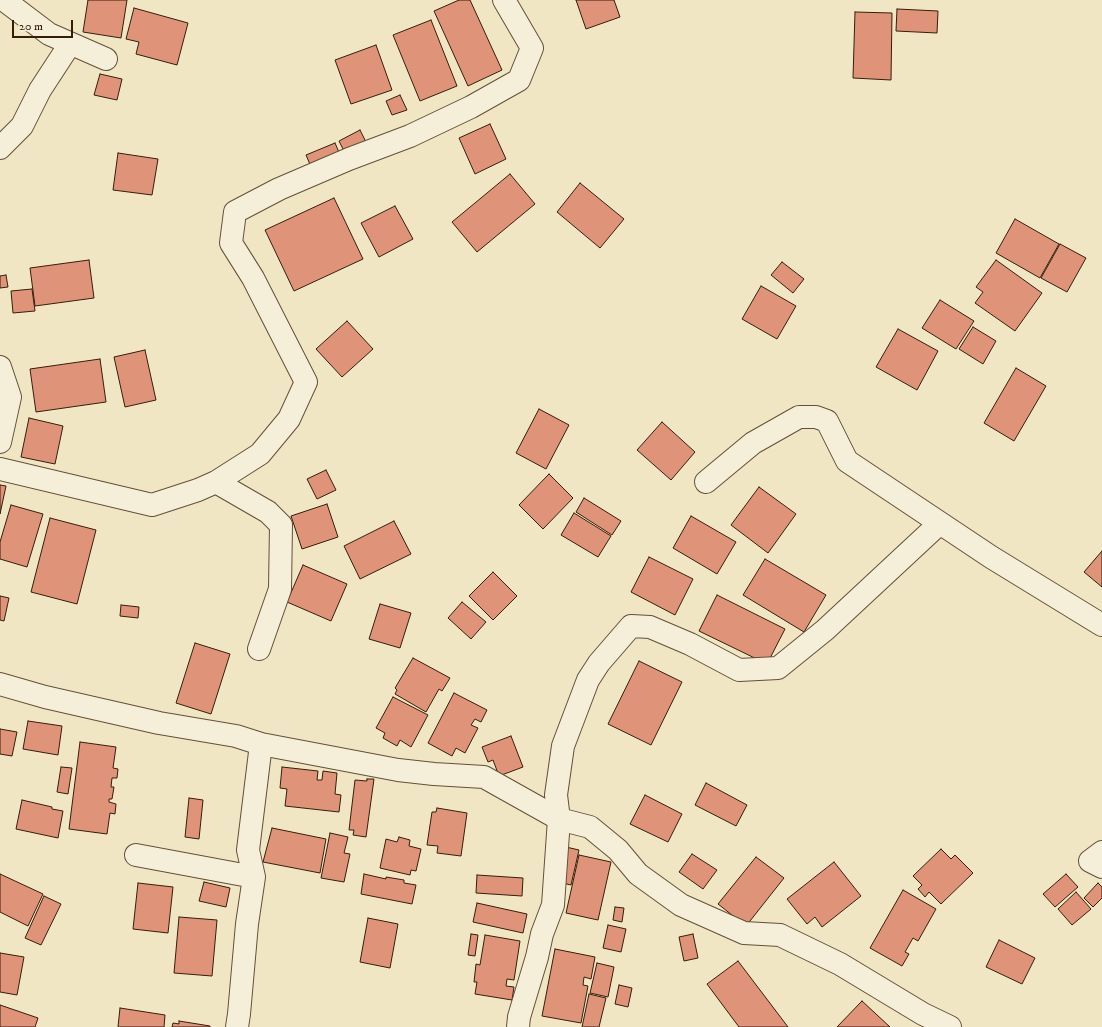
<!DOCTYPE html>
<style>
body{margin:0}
#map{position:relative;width:1102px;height:1027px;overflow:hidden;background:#f0e6c4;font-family:"IM FELL DW Pica",serif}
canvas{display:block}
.scale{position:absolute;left:12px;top:20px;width:61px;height:18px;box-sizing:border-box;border:2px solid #351d0a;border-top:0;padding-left:5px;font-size:12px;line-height:14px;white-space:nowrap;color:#351d0a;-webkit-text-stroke:3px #f5efd9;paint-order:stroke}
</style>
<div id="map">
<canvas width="1102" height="1027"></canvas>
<div class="scale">20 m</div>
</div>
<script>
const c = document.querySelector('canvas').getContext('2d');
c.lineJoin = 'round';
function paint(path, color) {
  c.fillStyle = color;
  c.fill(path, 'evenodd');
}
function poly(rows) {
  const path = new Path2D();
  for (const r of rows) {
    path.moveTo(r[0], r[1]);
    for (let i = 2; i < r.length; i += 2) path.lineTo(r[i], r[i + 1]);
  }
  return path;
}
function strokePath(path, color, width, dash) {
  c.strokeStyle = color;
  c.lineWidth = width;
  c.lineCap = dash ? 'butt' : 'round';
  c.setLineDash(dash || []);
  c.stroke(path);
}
const building = poly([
 [88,0,127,0,121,38,83,32,88,0],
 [459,0,470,0,502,70,468,86,434,11,459,0],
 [576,0,614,0,620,17,586,29,576,0],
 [134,8,188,23,177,65,136,54,139,42,126,39,134,8],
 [897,9,938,11,937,33,896,31,897,9],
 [855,12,892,13,891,80,853,78,855,12],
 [431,20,457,86,420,101,393,35,431,20],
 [376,45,392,90,351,104,335,60,376,45],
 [100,74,122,79,117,100,94,95,100,74],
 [400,95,407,110,392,115,386,101,400,95],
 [490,124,506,159,475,174,459,138,490,124],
 [360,130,366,142,345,153,339,141,360,130],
 [335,143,341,157,312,169,306,155,335,143],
 [118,153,158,159,152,195,113,190,118,153],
 [510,174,535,204,477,252,452,222,510,174],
 [580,183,624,219,600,248,557,212,580,183],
 [334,198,363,259,294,291,265,230,334,198],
 [395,206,413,239,379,257,361,223,395,206],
 [1015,219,1059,244,1040,278,996,253,1015,219],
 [1060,244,1086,258,1067,292,1041,278,1060,244],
 [89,260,94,298,35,306,30,268,89,260],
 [996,260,1042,293,1015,331,975,303,983,292,976,287,996,260],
 [782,262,804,279,793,293,771,275,782,262],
 [6,275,8,287,0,288,0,276,6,275],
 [761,286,796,306,777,339,742,319,761,286],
 [32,289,35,311,13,313,11,291,32,289],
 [940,300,974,321,956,349,922,328,940,300],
 [347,321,373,349,342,377,316,349,347,321],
 [973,327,996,341,983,364,959,349,973,327],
 [898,329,938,351,917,390,876,367,898,329],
 [145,350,156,400,125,407,114,357,145,350],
 [100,359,106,402,36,412,30,369,100,359],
 [1016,368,1046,386,1014,441,984,423,1016,368],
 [539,409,569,425,546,469,516,453,539,409],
 [29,418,63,426,55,464,21,457,29,418],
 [662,422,695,452,671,480,637,450,662,422],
 [326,470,336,490,317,499,307,479,326,470],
 [549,474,573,498,543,529,519,505,549,474],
 [0,485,6,486,0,514,0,485],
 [759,487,796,514,768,553,731,525,759,487],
 [584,498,621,521,612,535,576,512,584,498],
 [327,504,338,537,302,549,291,516,327,504],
 [11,505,43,514,27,567,0,559,0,542,11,505],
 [574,513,611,536,598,557,561,535,574,513],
 [691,516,736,542,717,574,673,548,691,516],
 [50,518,96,530,77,604,31,592,50,518],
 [394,521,411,554,360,579,344,546,394,521],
 [1102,551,1102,587,1084,572,1102,551],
 [649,557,693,579,675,615,631,592,649,557],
 [765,559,826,595,804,632,743,595,765,559],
 [303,565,347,584,331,621,287,602,303,565],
 [493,572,517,596,493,620,469,596,493,572],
 [717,595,785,629,767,664,699,631,717,595],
 [0,596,9,598,4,621,0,620,0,596],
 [462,602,486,622,471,639,448,618,462,602],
 [380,604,411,613,400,648,369,639,380,604],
 [121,605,139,607,138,618,120,616,121,605],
 [195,643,230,654,211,714,176,703,195,643],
 [413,658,450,678,442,691,439,689,426,712,395,694,397,690,395,688,413,658],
 [639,661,682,682,651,745,608,724,639,661],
 [454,693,487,710,481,722,475,719,471,725,478,728,465,753,456,748,452,756,428,743,454,693],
 [393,697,428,715,411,747,400,740,397,746,383,738,385,733,376,728,393,697],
 [28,721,62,726,58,755,23,749,28,721],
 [0,729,17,732,12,756,0,754,0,729],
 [511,736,523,767,499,776,493,760,488,762,482,747,511,736],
 [80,742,116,747,113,768,118,769,117,778,112,778,111,787,114,787,112,799,109,799,109,802,116,804,115,814,110,813,107,834,69,829,80,742],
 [61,767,72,768,68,794,57,792,61,767],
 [282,767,318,771,317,780,322,780,323,771,337,773,335,794,341,795,339,812,285,806,287,789,280,788,282,767],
 [367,779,374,779,366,837,353,835,354,830,349,830,355,780,367,781,367,779],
 [706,783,747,805,736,826,695,805,706,783],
 [645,795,682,814,668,842,630,824,645,795],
 [189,798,203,800,199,839,185,837,189,798],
 [22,800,52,807,52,809,63,811,58,838,16,829,22,800],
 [437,808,467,813,461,856,437,853,438,846,427,845,432,812,436,812,437,808],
 [272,828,326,839,320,873,263,862,272,828],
 [330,833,348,837,344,853,350,854,344,882,321,878,330,833],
 [399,837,410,840,409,846,421,849,416,871,411,870,410,875,380,868,386,839,397,842,399,837],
 [566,847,579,850,571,885,558,882,566,847],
 [941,849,951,859,955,855,973,873,941,904,929,892,925,897,918,889,922,885,913,876,941,849],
 [692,854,717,870,703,889,679,872,692,854],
 [579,855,611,862,598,920,566,913,579,855],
 [756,857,784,878,746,926,718,904,756,857],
 [834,862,861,896,822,927,815,917,807,924,787,899,834,862],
 [0,874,43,894,28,926,0,912,0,874],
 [364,874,386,879,386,877,404,880,404,883,416,885,412,904,361,894,364,874],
 [1066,874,1078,887,1055,907,1043,894,1066,874],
 [477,875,523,878,522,896,476,893,477,875],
 [204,882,230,888,226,907,199,901,204,882],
 [138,883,173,887,168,933,133,929,138,883],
 [1098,883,1102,887,1102,898,1093,907,1084,898,1098,883],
 [903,890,936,909,918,941,913,938,905,952,909,954,902,966,870,948,903,890],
 [1076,892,1091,909,1072,925,1058,909,1076,892],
 [44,896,61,904,41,945,25,938,44,896],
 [477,903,527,914,523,933,473,922,477,903],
 [615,907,624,908,622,922,613,920,615,907],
 [179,917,217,920,212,976,174,973,179,917],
 [368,918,398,924,390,968,360,962,368,918],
 [608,925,626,929,621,952,603,948,608,925],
 [471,934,478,935,475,956,468,955,471,934],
 [693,934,698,958,684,961,679,937,693,934],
 [485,935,520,941,514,980,507,979,506,986,514,987,512,1000,475,994,477,982,474,982,476,964,480,965,485,935],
 [999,940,1035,958,1022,984,986,967,999,940],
 [555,949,595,957,591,979,584,977,583,985,588,986,581,1023,542,1016,555,949],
 [0,953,24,957,17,995,0,992,0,953],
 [738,961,788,1027,739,1027,707,984,738,961],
 [597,963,614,967,608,997,590,993,597,963],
 [619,985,632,988,628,1007,615,1004,619,985],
 [589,994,606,998,599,1027,582,1027,589,994],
 [862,1001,890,1027,837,1027,862,1001],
 [0,1005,38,1018,35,1027,0,1027,0,1005],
 [120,1008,165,1015,164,1027,118,1027,120,1008],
 [179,1021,210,1026,210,1027,172,1027,173,1023,179,1024,179,1021]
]);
paint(building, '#df947a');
strokePath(building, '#351d0a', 1);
const minor = poly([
 [4,0,49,34,106,59],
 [0,148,22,126,40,90,70,44],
 [0,367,10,397,0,442],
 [0,469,152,505,198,490,216,482,260,454,289,419,306,382,253,278,231,243,235,212,279,189,349,159,410,136,471,107,519,80,532,48,504,0],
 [216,482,268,512,281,525,280,589,259,649],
 [706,482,753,443,799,417,816,417,827,421,847,461,991,557,1102,625],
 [940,523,825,630,778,668,739,670,690,644,650,627,631,626,599,663,588,680,563,746,556,795,559,819,590,827,618,850,638,874,681,905,744,933,780,935,840,964,923,1014,950,1027],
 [0,684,45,697,159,723,236,736,261,744,398,770,434,774,484,777,559,819,553,905,542,934,537,957,519,1017,518,1027],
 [1102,852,1090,861,1102,867],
 [136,855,254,877],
 [237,1027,239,1014,247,924,254,877,248,850,261,744]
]);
strokePath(minor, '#644f38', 24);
strokePath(minor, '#f5efd9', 22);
</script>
